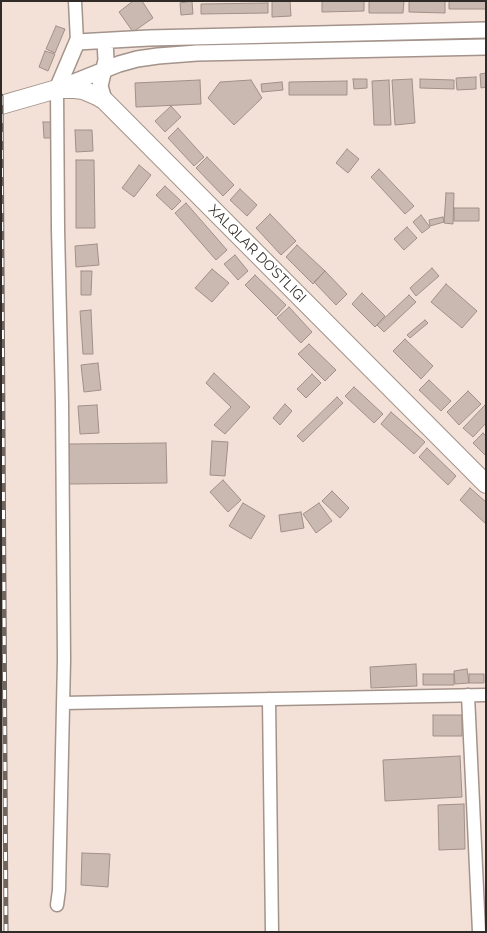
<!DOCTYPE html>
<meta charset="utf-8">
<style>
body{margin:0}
#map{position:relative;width:487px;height:933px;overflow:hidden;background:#f3e1d8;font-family:Raleway,sans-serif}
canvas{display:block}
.frame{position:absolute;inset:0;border:2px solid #312b27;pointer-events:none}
</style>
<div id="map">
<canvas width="487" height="933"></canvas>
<div class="frame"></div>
</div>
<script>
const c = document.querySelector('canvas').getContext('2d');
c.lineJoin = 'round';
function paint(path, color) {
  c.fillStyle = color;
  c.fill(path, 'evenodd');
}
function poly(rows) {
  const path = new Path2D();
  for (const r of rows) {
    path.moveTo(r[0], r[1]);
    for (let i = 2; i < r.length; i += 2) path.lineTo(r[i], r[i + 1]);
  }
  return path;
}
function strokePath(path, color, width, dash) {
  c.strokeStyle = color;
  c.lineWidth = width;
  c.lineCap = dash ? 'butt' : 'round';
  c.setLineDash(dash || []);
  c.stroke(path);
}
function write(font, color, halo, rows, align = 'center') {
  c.font = font + ' Raleway,sans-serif';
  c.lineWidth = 4;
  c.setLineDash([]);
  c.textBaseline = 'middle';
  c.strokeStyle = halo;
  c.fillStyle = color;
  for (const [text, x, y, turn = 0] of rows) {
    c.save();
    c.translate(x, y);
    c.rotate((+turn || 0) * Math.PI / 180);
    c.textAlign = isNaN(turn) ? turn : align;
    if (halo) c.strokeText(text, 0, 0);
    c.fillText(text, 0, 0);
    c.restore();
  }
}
const building = poly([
 [133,1,142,1,153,18,133,32,119,12,133,1],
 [192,1,193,14,181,15,180,3,192,1],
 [272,1,290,1,291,16,272,17,272,1],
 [322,1,364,1,364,11,322,12,322,1],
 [369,1,404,1,403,13,369,13,369,1],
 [409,1,445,1,445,13,409,12,409,1],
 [449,1,486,1,486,9,449,9,449,1],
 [268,3,268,13,201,14,201,4,268,3],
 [56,26,65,29,55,53,46,49,56,26],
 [45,51,55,54,48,71,39,67,45,51],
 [486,73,486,87,481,88,480,74,486,73],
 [476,77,476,89,457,90,456,78,476,77],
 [353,79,367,79,367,88,354,89,353,79],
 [412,79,415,123,395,125,392,80,412,79],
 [420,79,454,80,454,89,420,88,420,79],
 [200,80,201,104,136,107,135,83,200,80],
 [251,80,262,98,234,125,208,98,220,82,251,80],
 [389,80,391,125,374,125,372,81,389,80],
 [347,81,347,95,289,95,289,82,347,81],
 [282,82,283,90,262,92,261,84,282,82],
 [171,106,181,117,165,132,155,121,171,106],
 [43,122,51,122,51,138,44,138,43,122],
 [178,128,204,157,194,166,168,138,178,128],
 [75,130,92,130,93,151,76,152,75,130],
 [347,149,359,159,348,173,336,163,347,149],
 [207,157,234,185,223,196,196,168,207,157],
 [76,160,94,160,95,228,76,228,76,160],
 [139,165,151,175,134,197,122,188,139,165],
 [379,169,414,206,405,214,371,177,379,169],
 [165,186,181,201,172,210,156,195,165,186],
 [240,189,257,205,247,216,230,200,240,189],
 [446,193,454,193,453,224,444,223,446,193],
 [186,203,227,250,216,260,175,213,186,203],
 [454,208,479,208,479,221,454,221,454,208],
 [270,214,296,241,281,255,256,228,270,214],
 [421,215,430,227,422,233,413,222,421,215],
 [443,217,444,222,430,226,429,220,443,217],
 [407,227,417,238,404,250,394,239,407,227],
 [97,244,99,265,76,267,75,246,97,244],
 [297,245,325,271,313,284,286,257,297,245],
 [235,255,248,271,238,280,224,264,235,255],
 [432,268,439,276,416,296,410,288,432,268],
 [212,269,229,283,212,302,195,288,212,269],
 [81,271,92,271,91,295,81,295,81,271],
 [325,271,347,294,336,305,314,282,325,271],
 [255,275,286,305,276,316,245,285,255,275],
 [446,284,477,311,462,328,431,302,446,284],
 [362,293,385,316,375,327,352,304,362,293],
 [409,295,416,302,384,332,377,325,409,295],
 [289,307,312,332,301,343,277,318,289,307],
 [91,310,93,354,83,354,80,311,91,310],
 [425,320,428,323,410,338,407,335,425,320],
 [405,339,433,366,421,379,393,351,405,339],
 [309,344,336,370,325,381,298,354,309,344],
 [98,363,101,390,84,392,81,365,98,363],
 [214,373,250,407,225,434,214,425,231,407,206,383,214,373],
 [312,374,321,383,306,398,297,389,312,374],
 [429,380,451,401,441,411,419,390,429,380],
 [354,387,383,414,374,423,345,396,354,387],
 [468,391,481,404,459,425,447,412,468,391],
 [337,397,343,403,303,442,297,436,337,397],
 [285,404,292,411,280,425,273,418,285,404],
 [97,405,99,433,80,434,78,406,97,405],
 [485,405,486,406,486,423,473,437,463,428,485,405],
 [391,412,425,442,414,454,381,424,391,412],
 [483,433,486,436,486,456,473,443,483,433],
 [212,441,228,442,225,476,210,475,212,441],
 [166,443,167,483,69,484,69,444,166,443],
 [427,448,456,476,448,485,419,457,427,448],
 [223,480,241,500,228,512,210,492,223,480],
 [470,488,486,502,486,524,460,500,470,488],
 [332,491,349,508,340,518,322,501,332,491],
 [243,503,265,516,251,539,229,526,243,503],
 [319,503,332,521,316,533,303,514,319,503],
 [301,512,304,528,281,532,279,515,301,512],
 [416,664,417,686,371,688,370,667,416,664],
 [467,669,469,683,455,684,454,671,467,669],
 [423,674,454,674,454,685,423,685,423,674],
 [469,674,484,674,484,683,469,683,469,674],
 [433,715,462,715,462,736,433,736,433,715],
 [460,756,462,797,385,801,383,760,460,756],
 [464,804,465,849,439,850,438,805,464,804],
 [82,853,110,854,108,887,81,885,82,853]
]);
paint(building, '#cab9b0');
strokePath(building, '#a09087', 1);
const minor = poly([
 [75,1,77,42],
 [468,695,479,932],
 [269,699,272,932],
 [63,703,486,695],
 [57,905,59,890,64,660,62,403,58,229,57,89]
]);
const tertiary = poly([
 [59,88,119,64,137,59,158,56,197,53,486,47],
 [57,89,77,42,149,38,486,30],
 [104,100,100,86,106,60,105,41]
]);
const secondary = poly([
 [1,105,57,89,75,89,83,90,97,96,104,100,486,484]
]);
strokePath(minor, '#a3938a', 15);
strokePath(tertiary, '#a3938a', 18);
strokePath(secondary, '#a3938a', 20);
strokePath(minor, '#fff', 12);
strokePath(tertiary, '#fff', 15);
strokePath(secondary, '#fff', 18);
const rail = poly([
 [1,96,6,932]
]);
strokePath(rail, '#706660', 5);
strokePath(rail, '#fff', 3, [9]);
write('14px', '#312b27', '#fff', [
 ["XALQLAR DO’STLIGI",257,254,45]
]);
</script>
